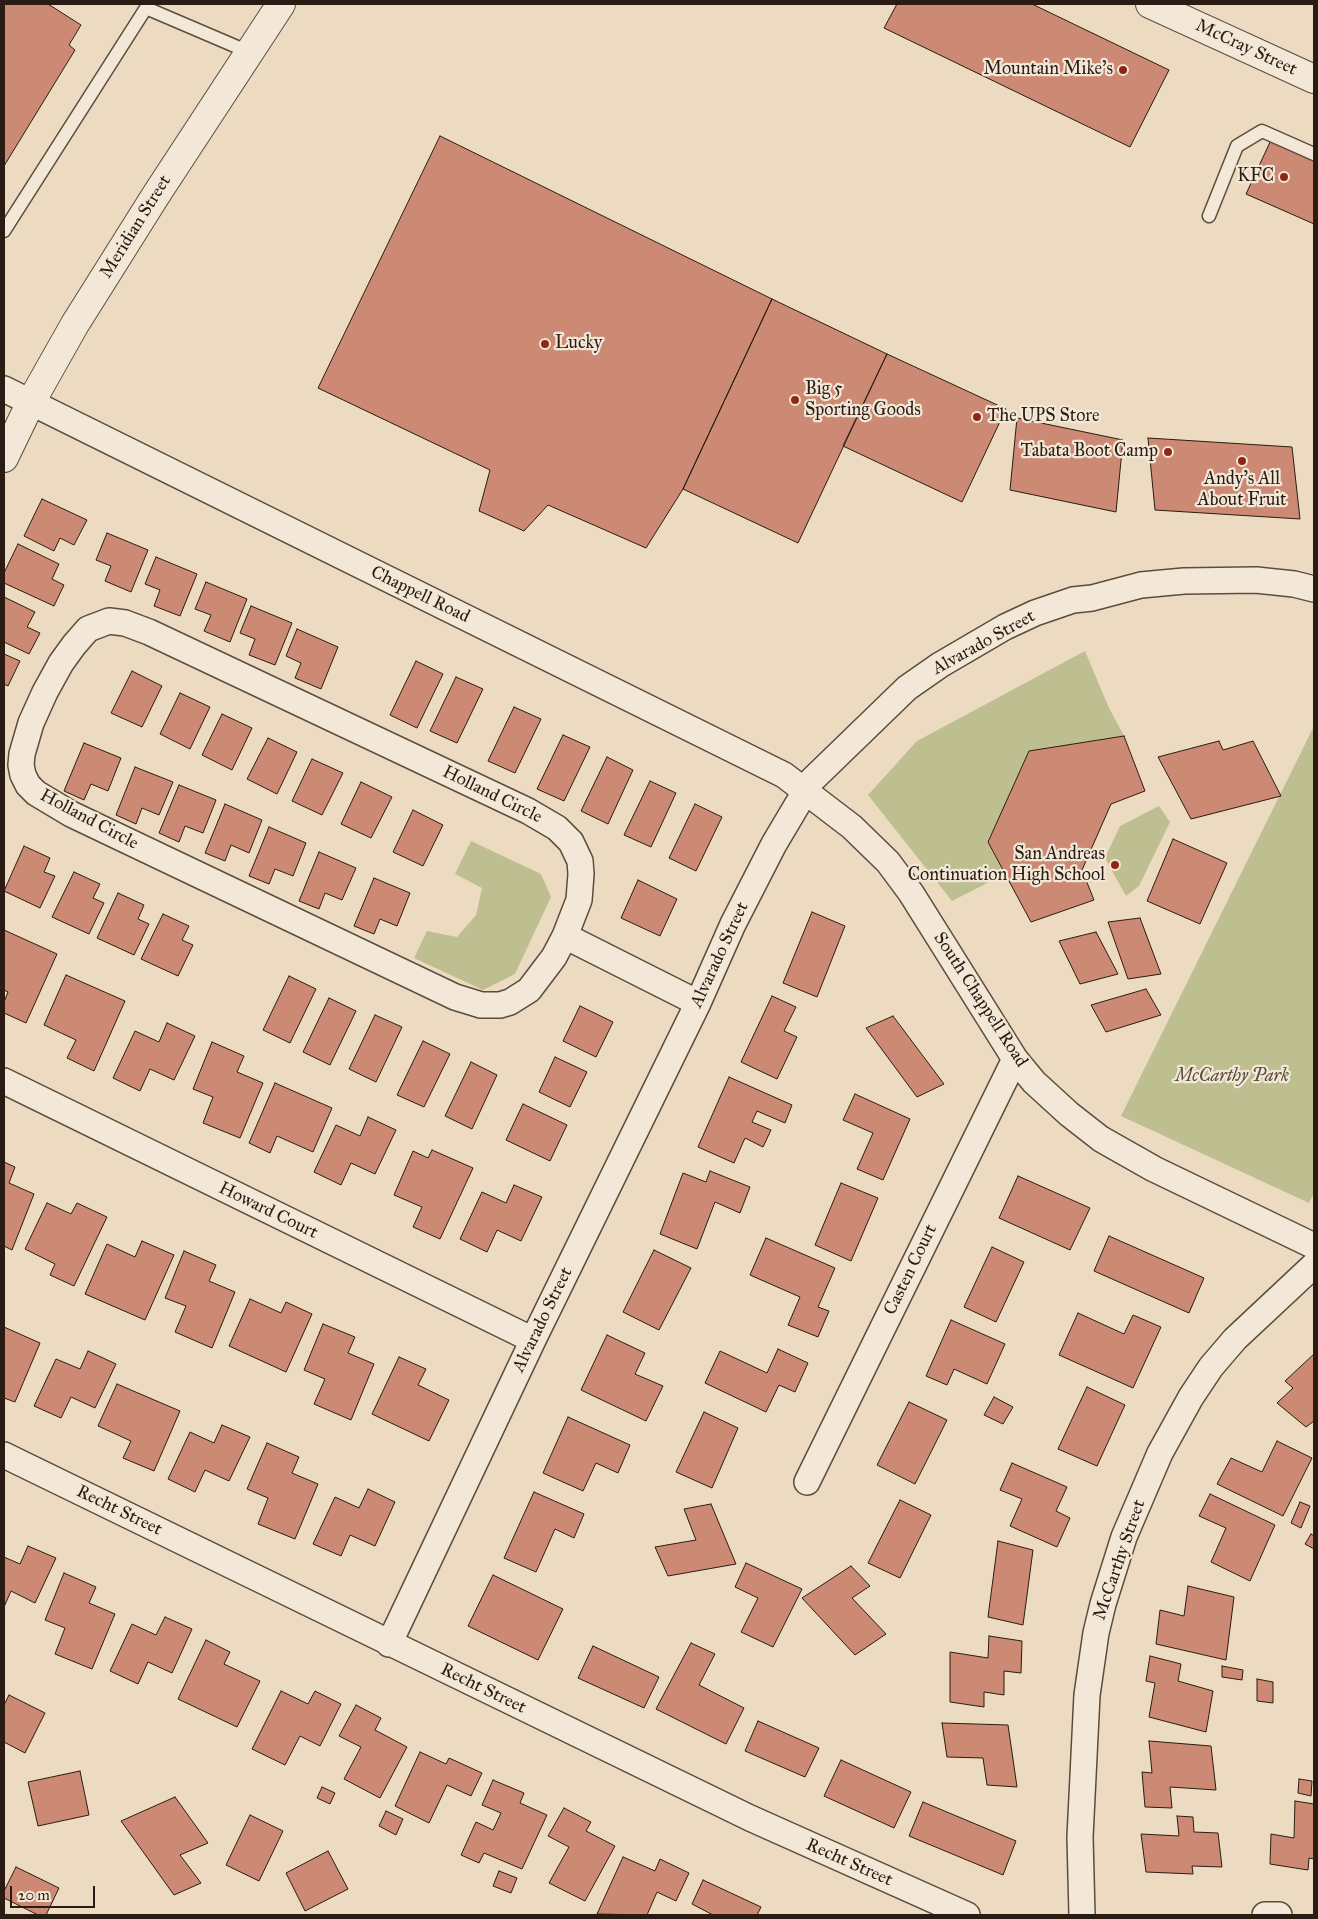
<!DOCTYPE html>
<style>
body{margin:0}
#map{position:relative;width:1318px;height:1919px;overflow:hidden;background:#eddbc1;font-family:"IM FELL Great Primer",serif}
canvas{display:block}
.frame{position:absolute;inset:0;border:5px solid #2a1c12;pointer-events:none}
.scale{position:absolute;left:10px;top:1886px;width:85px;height:22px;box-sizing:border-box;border:2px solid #2a1c12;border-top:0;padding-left:6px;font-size:15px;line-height:18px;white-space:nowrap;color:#2a1c12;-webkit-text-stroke:4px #f3e8d7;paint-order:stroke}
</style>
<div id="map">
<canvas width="1318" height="1919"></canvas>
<div class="frame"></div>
<div class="scale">20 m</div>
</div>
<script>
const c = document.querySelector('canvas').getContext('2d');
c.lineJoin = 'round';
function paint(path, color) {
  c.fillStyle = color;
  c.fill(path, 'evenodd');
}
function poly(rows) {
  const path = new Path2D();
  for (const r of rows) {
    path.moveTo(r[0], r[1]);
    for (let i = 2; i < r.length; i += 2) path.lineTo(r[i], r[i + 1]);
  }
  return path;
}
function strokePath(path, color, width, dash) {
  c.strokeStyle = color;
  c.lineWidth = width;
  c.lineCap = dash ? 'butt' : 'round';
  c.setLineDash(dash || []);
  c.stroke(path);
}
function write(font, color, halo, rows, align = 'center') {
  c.font = font + ' "IM FELL Great Primer",serif';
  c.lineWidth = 4.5;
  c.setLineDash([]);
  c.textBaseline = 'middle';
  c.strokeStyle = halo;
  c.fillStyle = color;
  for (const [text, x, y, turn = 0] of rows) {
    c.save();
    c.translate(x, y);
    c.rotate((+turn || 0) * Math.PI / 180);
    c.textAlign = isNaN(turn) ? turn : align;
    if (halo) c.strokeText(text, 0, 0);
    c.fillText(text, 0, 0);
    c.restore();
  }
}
paint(poly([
 [1085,651,1109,708,1124,736,1029,751,988,842,1005,874,952,901,868,795,917,741],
 [1314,726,1314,1193,1309,1203,1121,1116],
 [1159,806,1170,822,1139,886,1126,896,1105,858,1120,826],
 [471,841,541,874,551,897,515,974,483,990,414,958,427,931,457,937,476,915,482,888,455,874]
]), '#bdbf90');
const building = poly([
 [4,4,48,4,81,25,69,45,75,50,4,166,4,4],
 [897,4,1032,4,1169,70,1130,147,884,28,897,4],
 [440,136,772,299,683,489,646,548,548,505,524,531,479,511,490,470,318,388,440,136],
 [1271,140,1314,159,1314,224,1246,194,1271,140],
 [772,299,887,354,798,543,683,489,772,299],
 [887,354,1006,409,962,502,843,446,887,354],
 [1017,418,1123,440,1116,512,1010,490,1017,418],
 [1148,438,1292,447,1300,519,1155,510,1148,438],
 [42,499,87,520,74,545,60,538,54,551,24,536,42,499],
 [107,533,148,550,131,592,105,581,111,566,96,560,107,533],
 [18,544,59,564,52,579,64,585,54,606,4,583,4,573,18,544],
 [156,557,197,574,180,616,154,606,160,590,145,584,156,557],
 [206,582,247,599,230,642,204,631,211,615,195,609,206,582],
 [4,597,35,612,27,627,40,633,29,654,4,642,4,597],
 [251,606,292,623,275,665,249,655,255,639,240,633,251,606],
 [297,629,338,647,321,689,295,678,301,663,286,656,297,629],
 [4,654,20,661,8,686,4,684,4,654],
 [416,661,443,674,417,728,390,715,416,661],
 [132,671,162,686,142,727,111,713,132,671],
 [456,677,483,689,457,743,430,731,456,677],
 [180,693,210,707,190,749,160,734,180,693],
 [514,707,541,719,515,773,488,761,514,707],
 [222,714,252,728,232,770,202,755,222,714],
 [563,735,590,747,564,801,537,789,563,735],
 [1124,736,1145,791,1111,804,1082,870,1094,900,1031,922,988,842,1029,751,1124,736],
 [268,738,297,752,277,794,247,779,268,738],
 [1219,741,1223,750,1253,741,1281,796,1191,819,1158,757,1219,741],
 [84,743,121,758,108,791,91,784,84,800,64,791,84,743],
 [607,757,633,770,608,824,581,811,607,757],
 [312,759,343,773,322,815,292,801,312,759],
 [135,767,173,782,159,815,142,808,136,824,116,815,135,767],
 [650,781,676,793,651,847,624,835,650,781],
 [361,782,392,797,371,838,341,824,361,782],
 [179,785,216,800,203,833,185,826,179,842,159,833,179,785],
 [225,804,262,820,249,853,231,845,225,861,205,853,225,804],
 [695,804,722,817,696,871,669,858,695,804],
 [413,810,443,825,423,866,393,852,413,810],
 [269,827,306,843,293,876,275,869,269,884,249,876,269,827],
 [1173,839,1227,863,1200,924,1147,901,1173,839],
 [24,846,50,858,44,872,55,876,40,908,4,891,24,846],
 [319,852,356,868,342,900,325,893,319,909,299,901,319,852],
 [74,872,100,884,93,898,104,903,89,934,52,917,74,872],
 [374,878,410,893,397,926,380,919,374,934,354,926,374,878],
 [638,880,677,899,660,936,621,918,638,880],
 [118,893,144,905,138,919,149,924,134,955,97,938,118,893],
 [812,912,845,926,817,997,783,983,812,912],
 [163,914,189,926,182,940,193,945,178,976,141,959,163,914],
 [1140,918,1161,974,1128,979,1108,922,1140,918],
 [4,930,57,954,26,1023,4,1013,4,1002,8,992,4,990,4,930],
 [1096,932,1118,974,1080,984,1059,941,1096,932],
 [66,975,125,1001,94,1071,67,1058,76,1040,44,1025,66,975],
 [289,976,316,989,290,1043,263,1030,289,976],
 [1146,989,1161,1015,1106,1032,1091,1005,1146,989],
 [772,996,796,1007,784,1031,797,1037,777,1079,741,1062,772,996],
 [329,998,356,1011,330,1065,303,1052,329,998],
 [580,1006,613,1022,596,1057,563,1041,580,1006],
 [375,1015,402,1027,376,1082,349,1069,375,1015],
 [893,1016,944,1084,917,1097,866,1028,893,1016],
 [167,1023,195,1036,174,1080,150,1069,140,1091,113,1078,135,1031,159,1042,167,1023],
 [423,1041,450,1054,424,1107,397,1095,423,1041],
 [212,1042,244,1056,237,1072,263,1083,240,1138,203,1123,213,1097,193,1089,212,1042],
 [555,1057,587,1072,570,1107,539,1092,555,1057],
 [471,1062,497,1075,472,1129,445,1116,471,1062],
 [729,1077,792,1105,785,1123,757,1111,752,1122,771,1130,763,1147,745,1138,734,1163,698,1147,729,1077],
 [275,1083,332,1108,313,1152,277,1136,270,1153,249,1143,275,1083],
 [855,1094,910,1119,883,1180,857,1169,873,1133,843,1120,855,1094],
 [523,1104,567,1125,550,1161,506,1140,523,1104],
 [368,1117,396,1130,375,1174,351,1163,341,1185,314,1172,336,1125,360,1136,368,1117],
 [432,1150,473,1168,440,1239,413,1227,422,1207,394,1195,413,1151,428,1158,432,1150],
 [4,1162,15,1167,9,1183,34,1194,12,1250,4,1246,4,1162],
 [710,1171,750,1187,740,1213,715,1202,697,1249,660,1234,683,1173,706,1182,710,1171],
 [1018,1176,1090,1208,1070,1250,999,1218,1018,1176],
 [841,1183,878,1198,851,1261,815,1245,841,1183],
 [514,1185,542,1197,521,1241,497,1230,487,1252,460,1239,482,1192,506,1203,514,1185],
 [47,1203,71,1214,77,1203,107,1217,74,1286,50,1275,55,1264,25,1249,47,1203],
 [1109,1236,1204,1278,1189,1313,1094,1271,1109,1236],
 [766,1238,835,1268,818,1307,829,1311,818,1337,788,1325,800,1297,750,1275,766,1238],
 [142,1241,174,1255,145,1320,85,1294,107,1244,135,1257,142,1241],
 [992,1247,1024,1262,996,1322,964,1307,992,1247],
 [654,1250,691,1268,659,1330,623,1312,654,1250],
 [184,1251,216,1265,209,1281,235,1292,212,1348,175,1332,186,1306,165,1298,184,1251],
 [250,1299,281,1313,286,1302,312,1314,286,1372,229,1346,250,1299],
 [1078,1313,1124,1334,1133,1315,1161,1327,1133,1388,1059,1355,1078,1313],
 [951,1320,1005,1344,987,1384,954,1369,947,1385,926,1376,951,1320],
 [323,1324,355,1337,348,1353,374,1364,351,1420,314,1404,325,1379,304,1370,323,1324],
 [4,1327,40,1343,15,1402,4,1398,4,1327],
 [607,1335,645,1353,635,1374,663,1386,646,1421,581,1390,607,1335],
 [778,1349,808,1363,795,1392,779,1385,766,1412,705,1383,720,1351,767,1373,778,1349],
 [88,1351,116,1364,95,1408,71,1397,61,1418,34,1406,56,1359,80,1369,88,1351],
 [1314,1354,1314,1421,1306,1427,1277,1403,1293,1388,1285,1381,1314,1354],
 [399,1357,426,1369,418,1385,449,1400,429,1441,372,1414,399,1357],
 [117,1384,180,1411,154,1471,123,1458,131,1441,98,1426,117,1384],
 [1087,1387,1125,1405,1097,1466,1058,1449,1087,1387],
 [994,1397,1013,1407,1003,1424,984,1415,994,1397],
 [909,1402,947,1420,915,1484,877,1465,909,1402],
 [704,1412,738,1428,712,1488,676,1472,704,1412],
 [568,1417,630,1445,618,1473,596,1463,583,1491,543,1473,568,1417],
 [222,1425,250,1437,229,1481,205,1470,195,1492,168,1479,190,1432,214,1443,222,1425],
 [1277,1441,1312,1458,1283,1516,1217,1484,1231,1458,1262,1472,1277,1441],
 [267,1443,299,1457,292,1473,318,1484,295,1539,258,1524,268,1498,247,1489,267,1443],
 [1012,1463,1067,1487,1056,1511,1070,1518,1057,1547,1010,1526,1022,1499,1000,1490,1012,1463],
 [368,1489,395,1502,375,1546,350,1535,341,1556,313,1544,335,1497,359,1508,368,1489],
 [534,1492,584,1514,574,1538,555,1529,536,1572,504,1558,534,1492],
 [1210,1494,1275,1525,1250,1581,1211,1562,1226,1528,1199,1516,1210,1494],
 [900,1500,931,1515,900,1578,868,1563,900,1500],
 [1300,1502,1310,1506,1301,1528,1291,1523,1300,1502],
 [711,1504,736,1564,668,1576,655,1547,696,1540,684,1509,711,1504],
 [1311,1534,1314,1536,1314,1549,1305,1544,1311,1534],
 [998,1541,1033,1550,1023,1625,988,1617,998,1541],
 [28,1546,56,1558,35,1603,11,1591,4,1607,4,1557,20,1564,28,1546],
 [746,1563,802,1589,773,1647,741,1632,758,1598,735,1587,746,1563],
 [851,1566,870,1586,852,1598,886,1634,855,1655,802,1598,851,1566],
 [64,1573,96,1587,89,1603,115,1614,92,1669,55,1654,65,1628,45,1620,64,1573],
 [493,1575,563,1609,538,1660,468,1626,493,1575],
 [1188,1586,1234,1597,1226,1660,1156,1644,1160,1610,1184,1616,1188,1586],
 [165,1617,192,1629,172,1673,148,1662,138,1684,110,1671,132,1624,156,1635,165,1617],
 [989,1636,1022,1641,1021,1673,1004,1671,1004,1695,984,1692,984,1707,950,1702,950,1652,988,1658,989,1636],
 [206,1640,230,1652,224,1664,260,1681,237,1727,178,1699,206,1640],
 [691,1643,715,1654,699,1685,744,1708,726,1744,656,1709,691,1643],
 [593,1646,659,1677,644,1708,578,1678,593,1646],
 [1150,1656,1181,1664,1178,1681,1213,1691,1206,1732,1149,1717,1155,1683,1146,1681,1150,1656],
 [1222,1666,1243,1670,1242,1680,1222,1677,1222,1666],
 [1257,1679,1273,1682,1273,1703,1257,1701,1257,1679],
 [281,1691,308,1704,315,1691,341,1704,320,1746,300,1736,285,1765,252,1749,281,1691],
 [9,1695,45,1713,25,1753,4,1742,4,1705,9,1695],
 [356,1705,381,1718,375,1730,407,1747,380,1798,344,1779,361,1747,339,1736,356,1705],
 [758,1721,819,1748,805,1777,745,1751,758,1721],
 [942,1723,1008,1725,1017,1787,987,1785,983,1758,947,1757,942,1723],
 [1149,1741,1211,1746,1216,1790,1170,1787,1172,1808,1145,1807,1142,1772,1152,1773,1149,1741],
 [420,1752,446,1764,449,1758,482,1773,471,1796,447,1785,429,1823,395,1806,420,1752],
 [841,1760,911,1792,894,1828,824,1796,841,1760],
 [80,1771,89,1815,38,1826,28,1782,80,1771],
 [1299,1779,1312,1781,1311,1796,1298,1793,1299,1779],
 [493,1780,524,1793,520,1803,547,1815,522,1869,484,1853,479,1863,461,1855,476,1822,493,1830,501,1813,482,1805,493,1780],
 [322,1787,335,1793,330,1804,317,1798,322,1787],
 [175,1797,208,1843,180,1855,201,1883,174,1895,121,1821,175,1797],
 [1295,1801,1314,1804,1314,1859,1309,1858,1308,1870,1270,1864,1271,1834,1294,1838,1295,1801],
 [923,1802,1016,1841,1003,1875,909,1836,923,1802],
 [564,1808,591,1822,586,1831,615,1846,585,1901,549,1883,569,1847,548,1836,564,1808],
 [386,1811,403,1819,396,1835,379,1826,386,1811],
 [250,1815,283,1831,259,1881,226,1865,250,1815],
 [1177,1816,1193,1817,1194,1832,1218,1833,1222,1867,1192,1866,1193,1874,1146,1872,1141,1834,1179,1836,1177,1816],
 [328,1851,348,1889,305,1911,286,1873,328,1851],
 [623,1857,655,1871,660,1859,689,1873,676,1901,657,1892,647,1915,597,1914,623,1857],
 [16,1867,59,1888,46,1915,38,1915,4,1898,4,1891,16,1867],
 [499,1871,517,1878,511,1893,493,1886,499,1871],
 [703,1880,761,1907,757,1915,713,1915,692,1904,703,1880]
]);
paint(building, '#cc8973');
strokePath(building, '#2a1c12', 1);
const service = poly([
 [149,4,146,8,249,52],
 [1209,216,1237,146,1262,131,1314,154],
 [4,231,146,8]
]);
const minor = poly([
 [4,389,784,775,852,827,888,862,911,893,1015,1059,1034,1082,1069,1114,1101,1139,1154,1169,1314,1246],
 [109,621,125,623,149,632,528,811,557,828,571,842,580,861,581,874,579,900,565,936,554,957,529,990,510,1002,500,1005,481,1005,455,997,71,814,36,793,28,785,23,775,21,765,22,754,31,723,45,692,61,663,74,645,88,629,109,621],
 [565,936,698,1003],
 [4,1081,533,1340],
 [4,1455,750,1818,967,1915],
 [807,1482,1015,1059],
 [389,1644,533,1340,698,1003,733,924,774,844,812,780,907,688,940,665,1005,627,1035,613,1073,600,1092,598,1141,585,1184,581,1256,580,1294,584,1314,589],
 [1082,1915,1080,1837,1087,1695,1096,1633,1103,1604,1124,1537,1160,1453,1191,1397,1211,1367,1235,1339,1314,1265],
 [1265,1915,1279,1915]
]);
const tertiary = poly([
 [1150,4,1314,79],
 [4,458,31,402,75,324,156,195,281,4]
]);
strokePath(service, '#5b4c3e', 15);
strokePath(minor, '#5b4c3e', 28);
strokePath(tertiary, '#5b4c3e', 30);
strokePath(service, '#f3e8d7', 12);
strokePath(minor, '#f3e8d7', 25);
strokePath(tertiary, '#f3e8d7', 28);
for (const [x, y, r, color] of [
 [1123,70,5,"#8f2418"],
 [1284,177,5,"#8f2418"],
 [545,344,5,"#8f2418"],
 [795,400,5,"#8f2418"],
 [977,417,5,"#8f2418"],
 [1168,452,5,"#8f2418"],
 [1242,461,5,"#8f2418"],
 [1115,865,5,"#8f2418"]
]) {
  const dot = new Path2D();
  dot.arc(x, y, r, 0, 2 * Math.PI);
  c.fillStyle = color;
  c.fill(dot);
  strokePath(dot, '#f3e8d7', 2);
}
write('18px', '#2a1c12', '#f3e8d7', [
 ["McCray Street",1246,48,25],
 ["Meridian Street",136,227,-58],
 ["Chappell Road",420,595,26],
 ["Alvarado Street",984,643,-29],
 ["Holland Circle",492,795,26],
 ["Holland Circle",89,820,28],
 ["Alvarado Street",720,955,-65],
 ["South Chappell Road",980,1000,57],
 ["Howard Court",268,1211,26],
 ["Casten Court",911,1270,-64],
 ["Alvarado Street",543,1320,-64],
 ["Recht Street",119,1511,26],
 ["McCarthy Street",1120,1560,-71],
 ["Recht Street",483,1689,26],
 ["Recht Street",849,1863,24]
]);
write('18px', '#2a1c12', '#f3e8d7', [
 ["Mountain Mike's",1113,70],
 ["KFC",1274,177],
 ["Lucky",555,344,"left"],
 ["Big 5",805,390,"left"],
 ["Sporting Goods",805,411,"left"],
 ["The UPS Store",987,417,"left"],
 ["Tabata Boot Camp",1158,452],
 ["Andy's All",1242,480,"center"],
 ["About Fruit",1242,501,"center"],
 ["San Andreas",1105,855],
 ["Continuation High School",1105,876]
], 'right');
write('italic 18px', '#564d38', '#f3e8d7', [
 ["McCarthy Park",1232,1077]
]);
</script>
